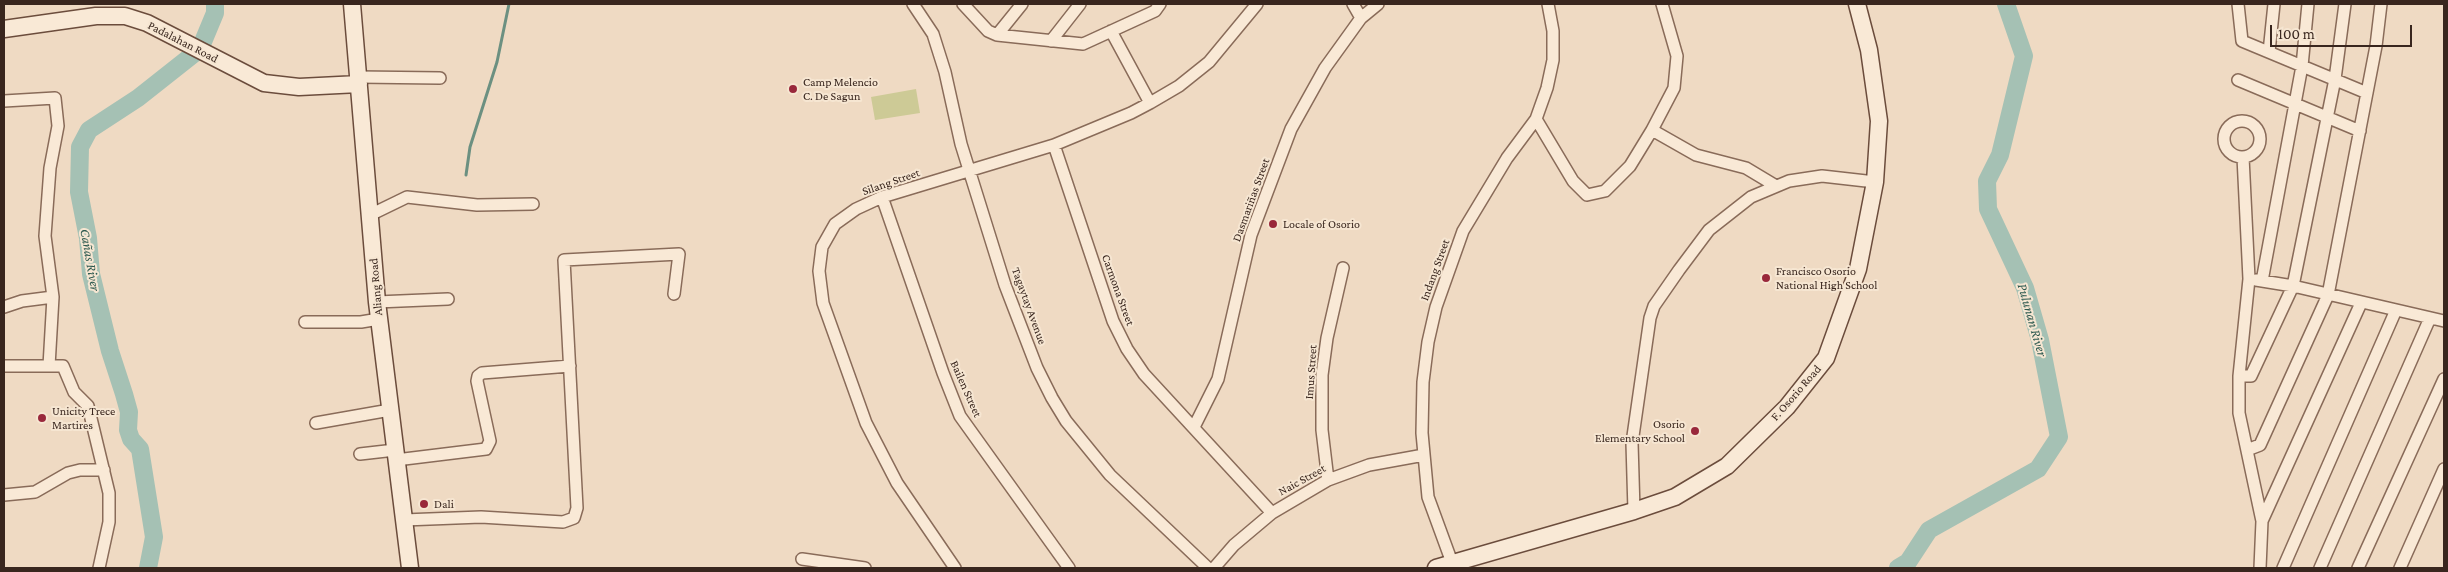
<!DOCTYPE html>
<meta charset="utf-8">
<style>
body{margin:0}
#map{position:relative;width:2448px;height:572px;overflow:hidden;background:#efdac3;font-family:"Crimson Pro",serif}
canvas{display:block}
.frame{position:absolute;inset:0;border:5px solid #39261e;pointer-events:none}
.scale{position:absolute;left:2270px;top:25px;width:142px;height:22px;box-sizing:border-box;border:2px solid #39261e;border-top:0;padding-left:6px;font-size:15px;line-height:18px;white-space:nowrap;color:#39261e;-webkit-text-stroke:4px #f6e6d2;paint-order:stroke}
</style>
<div id="map">
<canvas width="2448" height="572"></canvas>
<div class="frame"></div>
<div class="scale">100 m</div>
</div>
<script>
const c = document.querySelector('canvas').getContext('2d');
c.lineJoin = 'round';
function paint(path, color) {
  c.fillStyle = color;
  c.fill(path, 'evenodd');
}
function poly(rows) {
  const path = new Path2D();
  for (const r of rows) {
    if (r.length === 3) {
      path.moveTo(r[0] + r[2], r[1]);
      path.arc(r[0], r[1], r[2], 0, 2 * Math.PI);
      continue;
    }
    path.moveTo(r[0], r[1]);
    for (let i = 2; i < r.length; i += 2) path.lineTo(r[i], r[i + 1]);
  }
  return path;
}
function strokePath(path, color, width, dash) {
  c.strokeStyle = color;
  c.lineWidth = width;
  c.lineCap = dash ? 'butt' : 'round';
  c.setLineDash(dash || []);
  c.stroke(path);
}
function write(font, color, halo, rows, align = 'center') {
  c.font = font + ' "Crimson Pro",serif';
  c.lineWidth = 4;
  c.setLineDash([]);
  c.textBaseline = 'middle';
  c.strokeStyle = halo;
  c.fillStyle = color;
  for (const [text, x, y, turn = 0] of rows) {
    c.save();
    c.translate(x, y);
    c.rotate((+turn || 0) * Math.PI / 180);
    c.textAlign = isNaN(turn) ? turn : align;
    if (halo) c.strokeText(text, 0, 0);
    c.fillText(text, 0, 0);
    c.restore();
  }
}
paint(poly([
 [916,89,920,113,875,120,871,97]
]), '#cdca96');
strokePath(poly([
 [466,175,470,147,497,62,509,4]
]), '#6c9081', 3);
strokePath(poly([
 [148,568,154,537,140,449,131,439,128,430,129,412,124,394,110,351,91,274,88,238,79,192,80,147,89,130,138,98,200,49,215,13,215,4],
 [1898,568,1908,562,1929,530,2038,469,2059,437,2040,340,2025,288,1988,209,1987,181,2000,155,2024,56,2006,4]
]), '#a5c1b4', 18);
const street = poly([
 [913,4,933,34,945,72,961,144,1005,285,1037,368,1052,398,1066,421,1110,475,1208,568],
 [963,4,988,31,997,35,1083,44,1155,11,1160,4],
 [1353,4,1361,18],
 [2238,4,2242,41,2367,93],
 [1111,31,1150,103],
 [997,35,1022,4],
 [1051,41,1080,4],
 [2269,52,2274,4],
 [358,77,440,78],
 [2238,80,2360,131],
 [4,101,55,98,58,126,50,168,45,236,53,297,22,301,4,307],
 [1536,119,1573,181,1587,195,1605,191,1630,166,1652,130,1674,88,1677,56,1662,4],
 [2242,139,18],
 [1652,130,1696,155,1746,168,1776,186],
 [1054,145,1113,321,1127,349,1144,374,1272,513],
 [2243,157,2249,279,2239,376,2239,413,2262,521,2260,568],
 [882,197,943,373,960,416,1069,568],
 [370,215,407,197,477,205,533,204],
 [2256,280,2293,286,2444,321],
 [2262,281,2302,66,2308,4],
 [377,302,448,299],
 [305,322,361,322,379,319],
 [4,366,63,366,74,392,88,406,109,493,109,522,99,568],
 [49,366,53,297],
 [2239,376,2251,376,2293,286,2335,79,2345,4],
 [316,423,390,410],
 [1194,427,1218,379,1251,235,1291,129,1325,68,1361,18,1378,4],
 [2247,450,2260,445,2328,295,2376,46,2381,4],
 [360,454,395,450],
 [396,460,486,449,490,441,477,381,478,376,482,373,570,366],
 [1328,480,1322,430,1322,375,1327,338,1343,268],
 [4,495,35,492,68,473,80,470,104,470],
 [1634,511,1632,443,1650,318,1654,306,1679,270,1709,230,1751,197,1789,181,1822,176,1875,182],
 [404,520,481,517,563,522,574,518,577,508,564,260,679,254,674,294],
 [2262,521,2361,303],
 [802,559,865,568],
 [955,568,897,483,866,423,823,303,819,271,822,247,835,224,856,209,882,197,1054,145,1131,113,1150,103,1179,86,1209,62,1257,4],
 [1214,568,1234,545,1272,513,1328,480,1369,465,1424,455],
 [1454,568,1428,497,1422,433,1423,382,1428,342,1436,307,1463,231,1507,158,1536,119,1547,88,1553,60,1553,31,1548,4],
 [2283,568,2396,310],
 [2320,568,2430,318],
 [2358,568,2444,379],
 [2400,568,2444,469]
]);
const secondary = poly([
 [352,4,377,302,410,568],
 [4,29,96,16,125,16,147,23,264,83,299,87,359,84],
 [1436,568,1634,511,1675,497,1727,466,1787,407,1826,358,1858,269,1875,182,1879,121,1869,50,1857,4]
]);
strokePath(street, '#896b59', 14);
strokePath(secondary, '#6b4c3c', 19);
strokePath(street, '#f9e9d6', 11);
strokePath(secondary, '#f9e9d6', 16);
for (const [x, y, r, color] of [
 [793,89,5,"#99283b"],
 [1273,224,5,"#99283b"],
 [1766,278,5,"#99283b"],
 [42,418,5,"#99283b"],
 [1695,431,5,"#99283b"],
 [424,504,5,"#99283b"]
]) {
  const dot = new Path2D();
  dot.arc(x, y, r, 0, 2 * Math.PI);
  c.fillStyle = color;
  c.fill(dot);
  strokePath(dot, '#f6e6d2', 2);
}
write('12px', '#39261e', '#f6e6d2', [
 ["Padalahan Road",183,42,27],
 ["Silang Street",891,182,-19],
 ["Dasmariñas Street",1251,200,-70],
 ["Indang Street",1435,270,-70],
 ["Aliang Road",376,287,-95],
 ["Carmona Street",1118,290,70],
 ["Tagaytay Avenue",1029,306,70],
 ["Imus Street",1311,372,-86],
 ["Bailen Street",966,389,66],
 ["F. Osorio Road",1796,393,-49],
 ["Naic Street",1302,480,-29]
]);
write('12px', '#39261e', '#f6e6d2', [
 ["Camp Melencio",803,82],
 ["C. De Sagun",803,96],
 ["Locale of Osorio",1283,224],
 ["Francisco Osorio",1776,271],
 ["National High School",1776,285],
 ["Unicity Trece",52,411],
 ["Martires",52,425],
 ["Osorio",1685,424,"right"],
 ["Elementary School",1685,438,"right"],
 ["Dali",434,504]
], 'left');
write('italic 14px', '#2d594f', '#f6e6d2', [
 ["Cañas River",90,260,80],
 ["Pulunan River",2032,320,74]
]);
</script>
